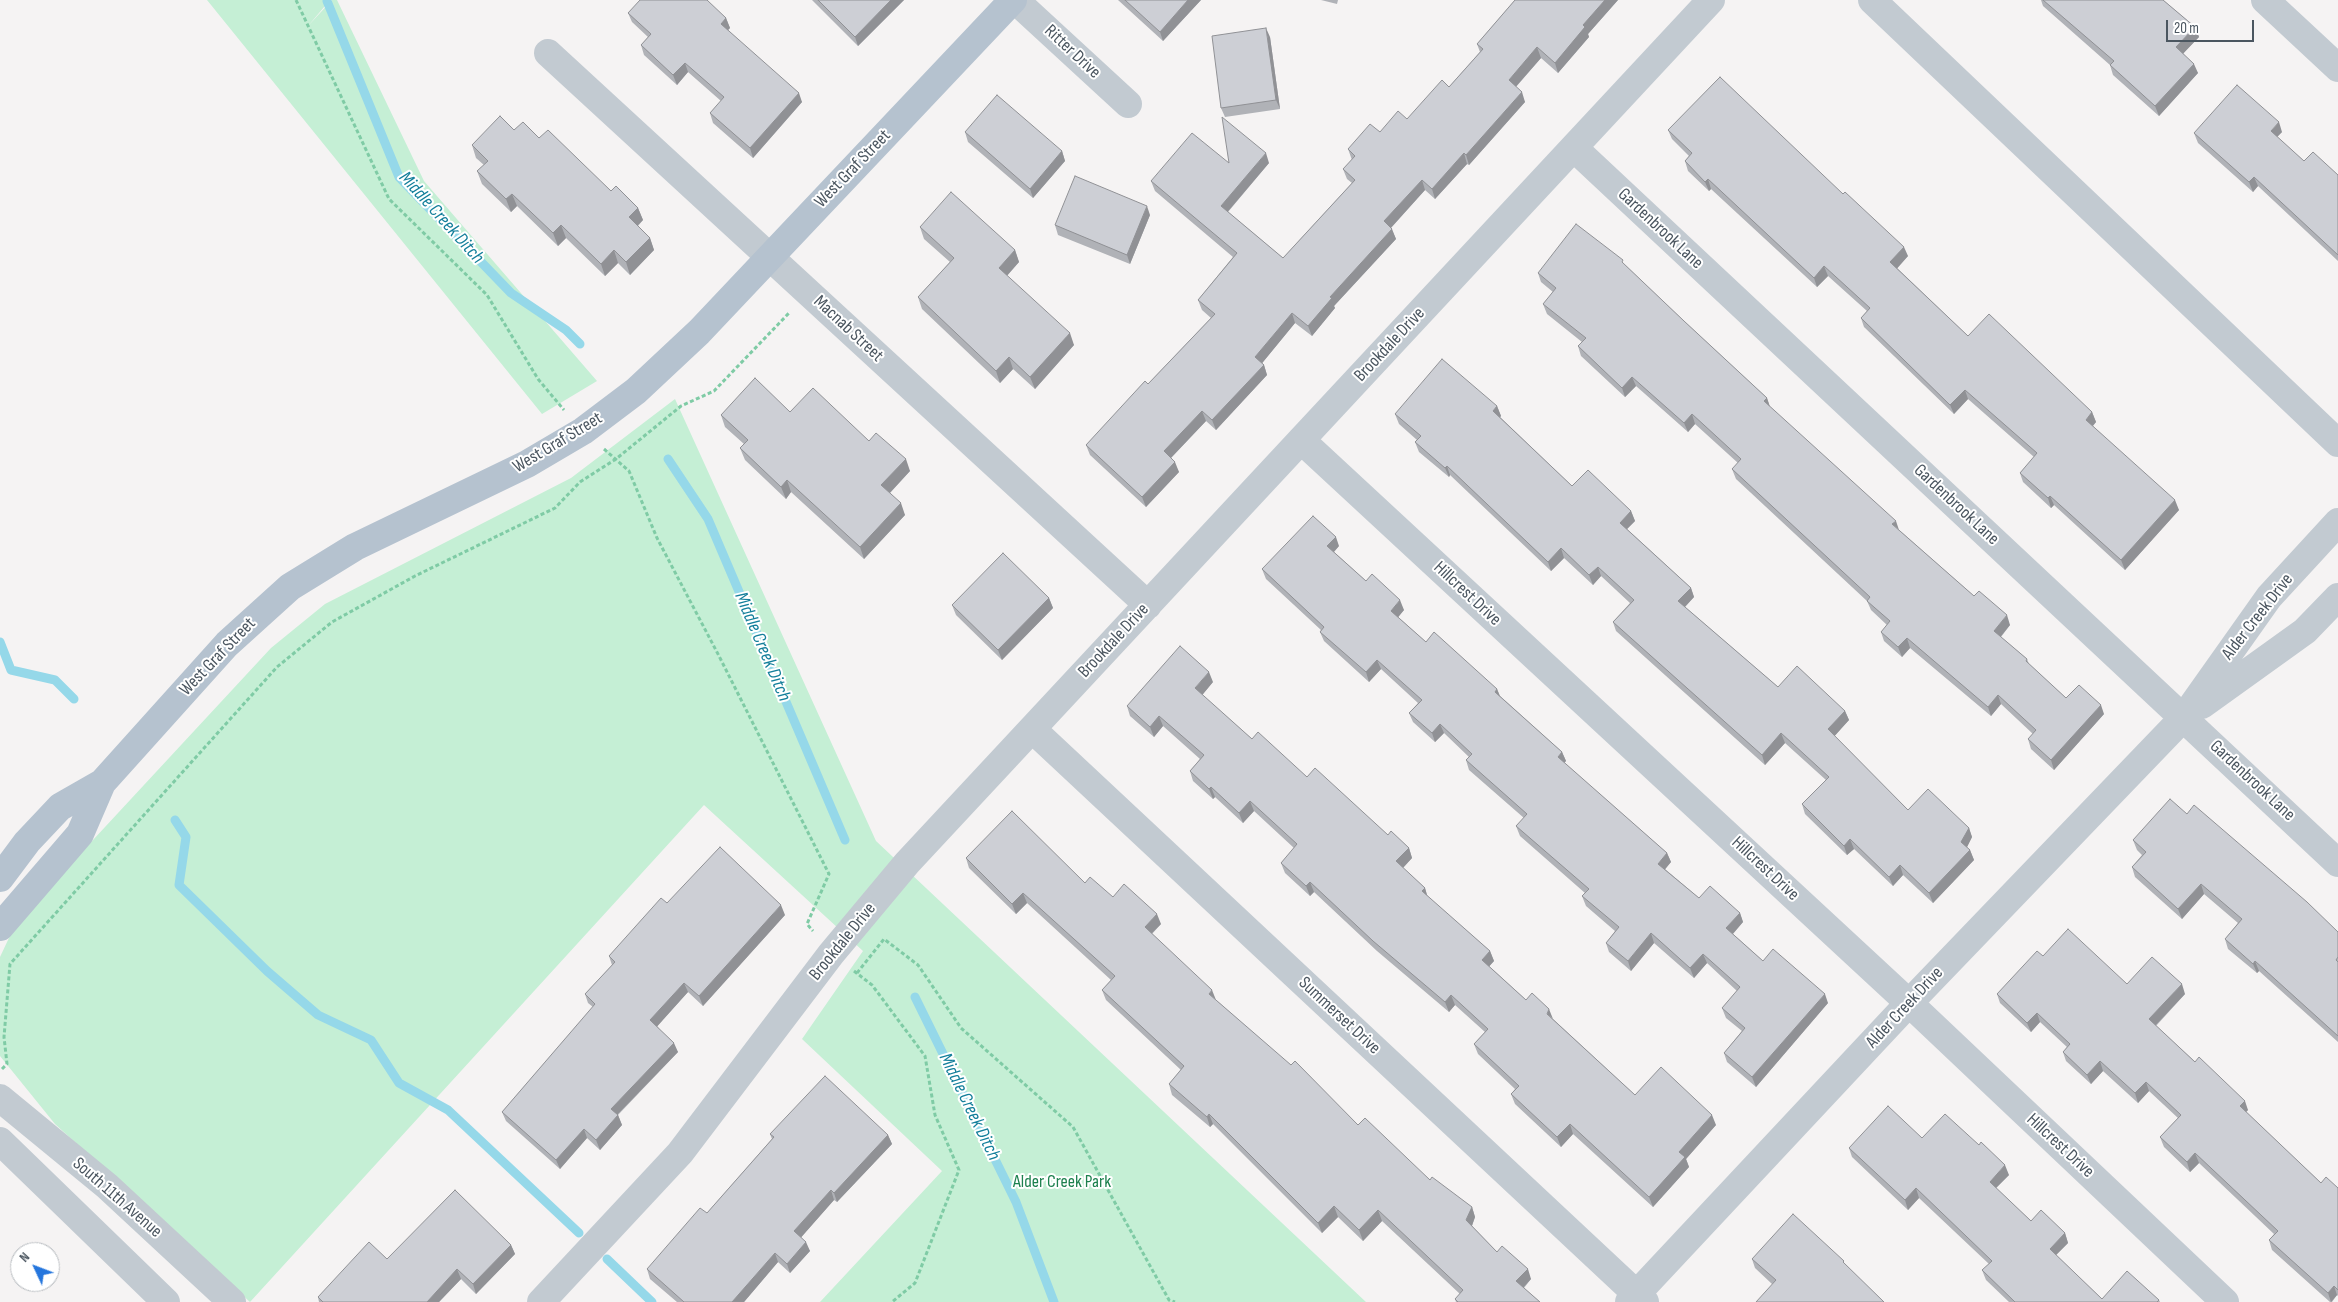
<!DOCTYPE html>
<style>
body{margin:0}
#map{position:relative;width:2338px;height:1302px;overflow:hidden;background:#f5f3f3;font-family:"Sofia Sans Condensed",sans-serif}
canvas{display:block}
.north{position:absolute;left:10px;top:1242px;width:50px;height:50px;box-sizing:border-box;background:#fff;border:1px solid #b7bbbf;border-radius:50%;rotate:313deg;font-size:14px;font-weight:700;line-height:20px;text-align:center;color:#4b5660}
.north::after{content:'';display:block;margin:auto;width:18px;height:22px;background:#2576dd;clip-path:polygon(50% 0,100% 100%,50% 72%,0 100%)}
.scale{position:absolute;left:2166px;top:20px;width:88px;height:22px;box-sizing:border-box;border:2px solid #4b5660;border-top:0;padding-left:6px;font-size:15px;line-height:18px;white-space:nowrap;color:#4b5660;-webkit-text-stroke:4px #fff;paint-order:stroke}
</style>
<div id="map">
<canvas width="2338" height="1302"></canvas>
<div class="north">N</div>
<div class="scale">20 m</div>
</div>
<script>
const c = document.querySelector('canvas').getContext('2d');
c.lineJoin = 'round';
function paint(path, color) {
  c.fillStyle = color;
  c.fill(path, 'evenodd');
}
function poly(rows) {
  const path = new Path2D();
  for (const r of rows) {
    path.moveTo(r[0], r[1]);
    for (let i = 2; i < r.length; i += 2) path.lineTo(r[i], r[i + 1]);
  }
  return path;
}
function strokePath(path, color, width, dash) {
  c.strokeStyle = color;
  c.lineWidth = width;
  c.lineCap = dash ? 'butt' : 'round';
  c.setLineDash(dash || []);
  c.stroke(path);
}
function write(font, color, halo, rows, align = 'center') {
  c.font = font + ' "Sofia Sans Condensed",sans-serif';
  c.lineWidth = 4;
  c.setLineDash([]);
  c.textBaseline = 'middle';
  c.strokeStyle = halo;
  c.fillStyle = color;
  for (const [text, x, y, turn = 0] of rows) {
    c.save();
    c.translate(x, y);
    c.rotate((+turn || 0) * Math.PI / 180);
    c.textAlign = isNaN(turn) ? turn : align;
    if (halo) c.strokeText(text, 0, 0);
    c.fillText(text, 0, 0);
    c.restore();
  }
}
paint(poly([
 [207,0,330,0,308,26,332,0,337,0,424,181,597,381,542,414],
 [675,399,876,841,1366,1302,820,1302,942,1171,802,1039,863,951,704,805,250,1302,55,1124,0,1056,0,957,16,923,271,648,325,604,571,478]
]), '#c5efd5');
strokePath(poly([
 [327,1,399,177,511,293,566,330,580,344],
 [668,459,708,519,845,840],
 [0,642,11,670,55,680,74,699],
 [175,820,186,837,179,885,267,971,318,1015,371,1040,399,1083,448,1110,579,1233],
 [915,997,1016,1202,1054,1302],
 [607,1259,652,1302]
]), '#95d8e9', 9);
strokePath(poly([
 [296,0,389,199,487,295,538,379,564,410],
 [604,449,629,471,657,538,719,656,829,874,807,924,813,931],
 [854,971,872,985,925,1056,935,1115,959,1170,915,1283,892,1302],
 [857,973,884,939,918,965,961,1028,1073,1127,1169,1300,1175,1302],
 [2,1069,7,1064,4,1037,10,964,277,667,332,622,415,576,555,508,580,482,616,459,681,406,714,391,789,313]
]), '#7fcba5', 3, [4, 2.5]);
strokePath(poly([
 [1015,0,1128,104],
 [1872,0,2338,443],
 [2265,0,2338,68],
 [548,53,1148,605],
 [1574,148,2338,863],
 [1301,440,1909,1003,2225,1302],
 [2202,705,2305,631,2338,597],
 [1032,729,1645,1302],
 [0,1098,107,1186,232,1302],
 [0,1141,166,1302],
 [541,1302,680,1153,831,954,907,863,1711,0],
 [1629,1302,1909,1003,2184,717,2269,597,2338,522]
]), '#c2cad1', 28);
strokePath(poly([
 [0,878,27,842,60,807,102,783,227,644,290,587,355,547,527,464,583,431,636,391,699,332,1013,0],
 [0,927,80,834,102,783]
]), '#b5c2cf', 28);
paint(poly([
 [812,0,904,0,858,46],
 [1118,0,1201,0,1163,41],
 [1321,0,1338,0,1337,4],
 [1515,0,1618,0,1588,34,1589,37,1558,73,1541,58,1516,87,1525,102,1469,165,1467,164,1435,199,1425,190,1391,228,1396,239,1334,306,1335,308,1312,336,1295,323,1262,363,1264,365,1267,375,1216,430,1206,421,1171,458,1179,472,1146,507,1090,455,1086,445,1148,384,1211,318,1202,310,1198,300,1233,257,1155,191,1151,181,1229,163,1269,163,1228,212,1283,258,1352,183,1347,179,1343,169,1352,160,1348,149,1407,119,1449,87,1480,52,1477,44],
 [2041,0,2163,0,2195,27,2199,37,2183,53,2198,73,2159,116,2113,75,2110,65,2043,6],
 [628,13,726,18,730,28,728,30,802,102,753,158,713,123,710,113,721,101,688,72,677,85,644,55,641,45,648,37,632,22],
 [1270,37,1280,109,1225,117,1221,108],
 [514,130,539,138,611,191,638,208,643,220,638,226,650,238,654,250,630,275,618,263,605,276,566,238,558,246,517,206,511,212,482,184,477,171,484,165,476,158,472,145],
 [1668,130,1908,256,1897,268,1968,336,2092,412,2096,422,2093,426,2179,510,2125,570,2054,505,2051,508,2023,482,2020,473,2034,457,1968,399,1954,414,1864,327,1861,318,1867,311,1828,276,1817,287,1711,189,1709,191,1688,171,1685,161,1689,156,1672,139],
 [965,132,1062,151,1065,161,1033,198,968,142],
 [2282,132,2277,137,2304,161,2338,175,2338,261,2258,186,2253,192,2198,143,2194,133],
 [1150,215,1130,264,1058,235,1055,225],
 [920,227,1015,250,1019,262,1007,276,1074,345,1035,389,1013,369,1000,383,922,309,918,297,950,262,924,239],
 [1625,265,1684,321,1767,398,1770,407,1899,530,1974,596,2010,625,2001,637,2027,659,2029,664,2066,698,2104,714,2054,770,2031,749,2028,739,2033,734,2001,704,1991,716,1910,648,1902,657,1884,641,1881,632,1887,625,1871,610,1867,601,1736,479,1732,469,1738,463,1695,424,1688,432,1636,386,1625,397,1581,356,1578,346,1582,342,1547,314,1543,304,1553,292,1541,282,1538,273],
 [1497,406,1501,416,1500,417,1572,486,1631,511,1635,521,1627,529,1691,588,1694,597,1685,607,1778,687,1845,711,1849,720,1834,736,1908,810,1969,828,1972,837,1967,847,1970,850,1974,860,1933,903,1903,875,1893,886,1854,849,1847,855,1805,814,1802,804,1826,780,1785,743,1765,765,1616,631,1613,622,1630,603,1601,576,1593,585,1564,558,1551,571,1450,475,1449,477,1419,452,1415,442,1417,440,1399,424,1395,414],
 [790,412,869,441,910,471,890,493,905,515,864,559,791,492,786,499,745,460,740,448,744,444,725,427,721,415],
 [1339,546,1334,552,1366,581,1404,610,1398,617,1426,642,1497,689,1500,696,1562,752,1566,761,1564,763,1667,853,1671,862,1665,869,1699,898,1740,913,1743,922,1733,934,1763,961,1828,1003,1756,1087,1727,1062,1724,1053,1742,1031,1726,1018,1722,1008,1737,991,1707,963,1694,978,1654,943,1631,971,1609,952,1606,943,1615,931,1586,906,1582,896,1585,893,1520,836,1516,826,1524,818,1469,770,1466,760,1469,757,1444,733,1435,742,1413,722,1409,713,1418,703,1381,669,1369,682,1324,641,1320,632,1321,630,1266,579,1262,569],
 [1049,598,1053,608,1002,660,956,615,952,605],
 [1213,682,1202,695,1252,739,1307,777,1388,835,1409,848,1412,858,1403,868,1425,888,1427,896,1490,951,1494,961,1489,966,1526,1000,1553,1019,1635,1095,1716,1125,1686,1159,1689,1167,1653,1207,1573,1134,1561,1147,1515,1104,1511,1094,1515,1089,1478,1054,1474,1044,1485,1032,1455,1005,1449,1012,1377,951,1314,892,1310,896,1285,873,1281,863,1294,848,1254,811,1243,823,1215,797,1213,799,1193,781,1190,771,1200,759,1163,726,1154,737,1130,716,1127,706],
 [2187,814,2338,932,2338,1042,2259,971,2257,973,2228,949,2225,939,2238,923,2204,894,2182,919,2135,877,2132,867,2142,855,2137,850,2133,840],
 [966,858,1085,883,1113,897,1161,924,1152,934,1216,1000,1358,1125,1430,1180,1472,1207,1475,1217,1472,1226,1497,1252,1531,1279,1524,1288,1540,1302,1456,1302,1455,1299,1460,1294,1382,1221,1363,1241,1338,1217,1322,1233,1213,1124,1210,1127,1172,1095,1169,1084,1181,1070,1106,1000,1102,990,1111,980,1027,903,1016,914,969,868],
 [667,903,785,915,703,1006,688,992,657,1026,678,1052,618,1115,622,1125,600,1150,587,1138,560,1169,506,1121,502,1112,593,1007,588,1003,585,994,612,965,609,956],
 [2043,956,2127,984,2185,994,2156,1026,2248,1110,2246,1112,2321,1183,2338,1188,2338,1296,2337,1295,2332,1302,2330,1302,2272,1250,2269,1240,2274,1234,2199,1163,2190,1172,2164,1147,2160,1137,2178,1118,2149,1091,2138,1103,2103,1071,2091,1084,2066,1061,2063,1052,2067,1047,2040,1022,2031,1032,2000,1003,1997,994],
 [770,1134,888,1135,892,1144,837,1202,834,1200,801,1237,810,1251,790,1273,778,1262,744,1302,677,1302,650,1279,647,1269,707,1213,772,1139],
 [1922,1138,2009,1175,1996,1188,2031,1221,2065,1233,2068,1243,2056,1255,2102,1299,2159,1300,2160,1302,2009,1302,1986,1280,1982,1270,1989,1264,1919,1198,1908,1210,1852,1157,1849,1148],
 [511,1245,515,1254,476,1294,461,1279,439,1302,319,1302,318,1297,387,1259],
 [1752,1259,1844,1261,1772,1284,1755,1268]
]), '#b0b2b7');
paint(poly([
 [891,0,904,0,858,46,855,37],
 [1188,0,1201,0,1163,41,1160,32],
 [1605,0,1618,0,1588,34,1589,37,1558,73,1555,63,1583,25],
 [726,18,730,28,724,34,721,24],
 [2195,27,2199,37,2180,57,2176,47],
 [1266,28,1270,37,1280,109,1276,100],
 [1537,47,1541,58,1512,91,1509,80],
 [685,63,688,72,677,85,673,75],
 [2194,64,2198,73,2159,116,2155,106],
 [1522,92,1525,102,1469,165,1466,155],
 [799,93,802,102,753,158,750,148],
 [2279,122,2282,132,2274,140,2271,131],
 [1062,151,1065,161,1033,198,1030,189],
 [1266,153,1269,163,1224,216,1221,206],
 [1464,153,1467,164,1435,199,1432,189],
 [2254,177,2258,186,2253,192,2249,182],
 [1708,179,1711,189,1709,191,1705,182],
 [1422,180,1425,190,1388,231,1384,221],
 [512,194,517,206,511,212,506,199],
 [1147,206,1150,215,1130,264,1127,255],
 [638,208,643,220,633,230,629,217],
 [561,225,566,238,558,246,553,233],
 [1392,229,1396,239,1334,306,1335,308,1312,336,1308,326,1330,297],
 [650,238,654,250,630,275,626,262],
 [1904,247,1908,256,1894,272,1890,262],
 [614,250,618,263,605,276,601,264],
 [1015,250,1019,262,1003,280,999,268],
 [1824,266,1828,276,1817,287,1814,278],
 [1292,313,1295,323,1259,367,1255,357],
 [1070,333,1074,345,1035,389,1030,377],
 [1009,357,1013,369,1000,383,996,371],
 [1264,365,1267,375,1216,430,1212,420],
 [1632,377,1636,386,1625,397,1622,388],
 [1965,390,1968,399,1954,414,1950,405],
 [1767,398,1770,407,1764,401],
 [1497,406,1501,416,1497,421,1493,411],
 [1202,411,1206,421,1168,461,1164,451],
 [2092,412,2096,422,2090,429,2086,420],
 [1692,414,1695,424,1688,432,1684,423],
 [906,459,910,471,886,497,881,485],
 [1175,462,1179,472,1146,507,1142,497],
 [1447,466,1450,475,1449,477,1445,468],
 [787,480,791,492,786,499,781,487],
 [2050,496,2054,505,2051,508,2048,498],
 [2175,500,2179,510,2125,570,2121,560],
 [901,503,905,515,864,559,860,547],
 [1631,511,1635,521,1624,532,1620,523],
 [1896,521,1899,530,1892,524],
 [1336,537,1339,546,1331,555,1327,546],
 [1561,548,1564,558,1551,571,1548,562],
 [1598,567,1601,576,1593,585,1589,575],
 [1691,588,1694,597,1682,610,1678,601],
 [1049,598,1053,608,1002,660,998,650],
 [1400,600,1404,610,1395,621,1391,611],
 [2007,615,2010,625,1997,641,1994,631],
 [1907,638,1910,648,1902,657,1898,647],
 [1377,660,1381,669,1369,682,1366,672],
 [1209,672,1213,682,1199,699,1195,688],
 [1497,689,1501,699,1495,692],
 [1998,695,2001,704,1991,716,1988,707],
 [2101,705,2104,714,2054,770,2051,760],
 [1845,711,1849,720,1832,739,1828,729],
 [1159,716,1163,726,1154,737,1150,727],
 [1440,724,1444,733,1435,742,1432,733],
 [1781,733,1785,743,1765,765,1762,755],
 [1562,752,1566,761,1561,766,1558,757],
 [1211,787,1215,797,1213,799,1209,789],
 [1250,801,1254,811,1243,823,1239,813],
 [1969,828,1972,837,1965,851,1961,842],
 [1850,839,1854,849,1847,855,1844,846],
 [1409,848,1412,858,1400,871,1396,861],
 [1970,850,1974,860,1933,903,1929,893],
 [1667,853,1671,862,1662,873,1658,864],
 [1900,865,1903,875,1893,886,1889,877],
 [1310,882,1314,892,1310,896,1306,886],
 [2201,884,2204,894,2182,919,2178,909],
 [1425,888,1428,898,1422,891],
 [1023,893,1027,903,1016,914,1012,904],
 [781,905,785,915,703,1006,699,996],
 [1740,913,1743,922,1730,937,1726,928],
 [1157,914,1161,924,1148,937,1145,927],
 [1651,933,1654,943,1631,971,1628,961],
 [1490,951,1494,961,1486,970,1482,960],
 [1703,954,1707,963,1694,978,1690,968],
 [2255,961,2259,971,2257,973,2253,964],
 [684,983,688,992,654,1030,650,1020],
 [2182,984,2185,994,2152,1029,2149,1019],
 [1212,990,1216,1000,1209,994],
 [1825,994,1828,1003,1756,1087,1752,1077],
 [1451,995,1455,1005,1449,1012,1445,1002],
 [1549,1009,1553,1019,1547,1014],
 [2037,1013,2040,1022,2031,1032,2027,1023],
 [674,1043,678,1052,614,1118,611,1109],
 [2100,1061,2103,1071,2091,1084,2087,1075],
 [2146,1082,2149,1091,2138,1103,2135,1093],
 [2245,1101,2248,1110,2243,1115,2240,1106],
 [1209,1114,1213,1124,1210,1127,1207,1117],
 [618,1115,622,1125,600,1150,596,1140],
 [1712,1115,1716,1125,1686,1159,1689,1167,1653,1207,1649,1197,1679,1152],
 [1570,1124,1573,1134,1561,1147,1557,1137],
 [584,1129,587,1138,560,1169,556,1160],
 [888,1135,892,1144,837,1202,834,1193],
 [2195,1153,2199,1163,2190,1172,2187,1162],
 [2005,1165,2009,1175,1993,1191,1990,1182],
 [1916,1188,1919,1198,1908,1210,1905,1200],
 [831,1190,834,1200,798,1241,794,1231],
 [1334,1206,1338,1217,1322,1233,1318,1223],
 [1472,1207,1475,1217,1470,1231,1466,1220],
 [1378,1210,1382,1221,1363,1241,1359,1230],
 [2065,1233,2068,1243,2053,1258,2050,1249],
 [806,1242,810,1251,790,1273,787,1264],
 [511,1245,515,1254,476,1294,473,1284],
 [775,1253,778,1262,744,1302,732,1302],
 [457,1269,461,1279,439,1302,427,1302],
 [1528,1269,1531,1279,1520,1291,1516,1281],
 [2334,1286,2337,1295,2331,1302,2328,1293]
]), '#909195');
const building = poly([
 [640,0,707,0,726,18,721,24,799,93,750,148,710,113,724,97,685,63,673,75,641,45,651,34,628,13,640,0],
 [818,0,891,0,855,37,818,0],
 [1125,0,1188,0,1160,32,1125,0],
 [1515,0,1605,0,1583,25,1585,27,1555,63,1537,47,1509,80,1522,92,1466,155,1464,153,1432,189,1422,180,1384,221,1392,229,1330,297,1332,298,1308,326,1292,313,1255,357,1264,365,1212,420,1202,411,1164,451,1175,462,1142,497,1086,445,1145,381,1148,384,1215,314,1198,300,1237,253,1151,181,1192,133,1229,163,1222,117,1266,153,1221,206,1283,258,1355,180,1343,169,1355,156,1348,149,1370,124,1380,132,1398,111,1407,119,1442,80,1449,87,1483,49,1477,44,1515,0],
 [2043,0,2163,0,2195,27,2176,47,2194,64,2155,106,2110,65,2114,61,2043,0],
 [1266,28,1276,100,1221,108,1212,36,1266,28],
 [1720,77,1843,194,1845,192,1904,247,1890,262,1968,336,1989,314,2092,412,2086,420,2175,500,2121,560,2050,496,2048,498,2020,473,2037,453,1965,390,1950,405,1861,318,1870,308,1824,266,1814,278,1708,179,1705,182,1685,161,1692,153,1668,130,1720,77],
 [2237,85,2279,122,2271,131,2304,161,2313,152,2338,175,2338,255,2254,177,2249,182,2194,133,2237,85],
 [997,95,1062,151,1030,189,965,132,997,95],
 [500,116,514,130,523,122,539,138,548,130,611,191,616,186,638,208,629,217,650,238,626,262,614,250,601,264,561,225,553,233,512,194,506,199,477,171,488,161,472,145,500,116],
 [1075,176,1147,206,1127,255,1055,225,1075,176],
 [951,192,1015,250,999,268,1070,333,1030,377,1009,357,996,371,918,297,954,258,920,227,951,192],
 [1576,224,1623,260,1622,262,1684,321,1767,398,1764,401,1896,521,1892,524,1974,596,1979,591,2007,615,1994,631,2027,659,2026,661,2066,698,2079,685,2101,705,2051,760,2028,739,2036,730,1998,695,1988,707,1907,638,1898,647,1881,632,1890,621,1867,601,1870,597,1732,469,1741,459,1692,414,1684,423,1632,377,1622,388,1578,346,1586,338,1543,304,1556,288,1538,273,1576,224],
 [1442,359,1497,406,1493,411,1572,486,1588,470,1631,511,1620,523,1691,588,1678,601,1778,687,1797,666,1845,711,1828,729,1908,810,1928,789,1969,828,1961,842,1970,850,1929,893,1900,865,1889,877,1850,839,1844,846,1802,804,1829,777,1781,733,1762,755,1613,622,1634,600,1598,567,1589,575,1561,548,1548,562,1447,466,1445,468,1415,442,1421,436,1395,414,1442,359],
 [755,378,790,412,813,388,869,441,876,433,906,459,881,485,901,503,860,547,787,480,781,487,740,448,748,440,721,415,755,378],
 [1313,516,1336,537,1327,546,1366,581,1372,574,1400,600,1391,611,1426,642,1434,632,1497,689,1495,692,1562,752,1558,757,1667,853,1658,864,1699,898,1710,886,1740,913,1726,928,1763,961,1773,949,1825,994,1752,1077,1724,1053,1745,1028,1722,1008,1740,987,1703,954,1690,968,1651,933,1628,961,1606,943,1619,927,1582,896,1589,889,1516,826,1527,814,1466,760,1472,754,1440,724,1432,733,1409,713,1422,700,1377,660,1366,672,1320,632,1324,627,1262,569,1313,516],
 [1003,553,1049,598,998,650,952,605,1003,553],
 [1180,646,1209,672,1195,688,1252,739,1258,732,1307,777,1315,768,1388,835,1391,831,1409,848,1396,861,1425,888,1422,891,1490,951,1482,960,1526,1000,1532,993,1549,1009,1547,1014,1635,1095,1661,1067,1712,1115,1679,1152,1685,1157,1649,1197,1570,1124,1557,1137,1511,1094,1519,1086,1474,1044,1488,1029,1451,995,1445,1002,1373,941,1310,882,1306,886,1281,863,1297,844,1250,801,1239,813,1211,787,1209,789,1190,771,1204,755,1159,716,1150,727,1127,706,1180,646],
 [2170,799,2187,814,2194,805,2307,902,2338,932,2338,957,2336,960,2338,962,2338,1036,2255,961,2253,964,2225,939,2242,919,2201,884,2178,909,2132,867,2146,852,2133,840,2170,799],
 [1012,811,1085,883,1090,877,1113,897,1124,884,1157,914,1145,927,1212,990,1209,994,1291,1065,1295,1061,1358,1125,1365,1118,1430,1180,1432,1177,1472,1207,1466,1220,1497,1252,1502,1246,1528,1269,1516,1281,1540,1302,1458,1302,1455,1299,1463,1290,1378,1210,1359,1230,1334,1206,1318,1223,1209,1114,1207,1117,1169,1084,1184,1066,1102,990,1115,976,1023,893,1012,904,966,858,1012,811],
 [720,847,781,905,699,996,684,983,650,1020,674,1043,611,1109,618,1115,596,1140,584,1129,556,1160,502,1112,595,1004,585,994,615,962,609,956,661,898,667,903,720,847],
 [2068,929,2127,984,2152,957,2182,984,2149,1019,2195,1062,2199,1057,2245,1101,2240,1106,2321,1183,2326,1177,2338,1188,2338,1290,2334,1286,2328,1293,2269,1240,2278,1231,2195,1153,2187,1162,2160,1137,2181,1115,2146,1082,2135,1093,2100,1061,2087,1075,2063,1052,2070,1044,2037,1013,2027,1023,1997,994,2037,951,2043,956,2068,929],
 [825,1076,888,1135,834,1193,831,1190,794,1231,806,1242,787,1264,775,1253,732,1302,684,1302,647,1269,700,1208,707,1213,774,1137,770,1134,825,1076],
 [1888,1106,1922,1138,1945,1114,1979,1145,1981,1142,2005,1165,1990,1182,2031,1221,2041,1210,2065,1233,2050,1249,2102,1299,2127,1271,2159,1300,2157,1302,2015,1302,1982,1270,1992,1261,1916,1188,1905,1200,1849,1148,1888,1106],
 [455,1190,511,1245,473,1284,457,1269,427,1302,323,1302,318,1297,369,1242,387,1259,455,1190],
 [1793,1214,1844,1261,1843,1262,1884,1302,1756,1302,1776,1280,1752,1259,1793,1214]
]);
paint(building, '#cdcfd5');
strokePath(building, '#909195', 1);
write('18px', '#4b5660', '#fff', [
 ["Ritter Drive",1072,52,43],
 ["West Graf Street",853,169,-46],
 ["Gardenbrook Lane",1660,229,43],
 ["Macnab Street",848,329,43],
 ["Brookdale Drive",1390,345,-47],
 ["West Graf Street",558,443,-31],
 ["Gardenbrook Lane",1956,505,43],
 ["Hillcrest Drive",1467,594,43],
 ["Alder Creek Drive",2258,617,-52],
 ["Brookdale Drive",1114,641,-47],
 ["West Graf Street",218,657,-46],
 ["Gardenbrook Lane",2252,781,43],
 ["Hillcrest Drive",1765,869,43],
 ["Brookdale Drive",843,942,-51],
 ["Alder Creek Drive",1905,1008,-47],
 ["Summerset Drive",1339,1016,43],
 ["Hillcrest Drive",2060,1146,43],
 ["South 11th Avenue",117,1198,41]
]);
write('18px', '#1d804e', '#fff', [
 ["Alder Creek Park",1062,1182]
]);
write('italic 19px', '#147f9b', '#fff', [
 ["Middle Creek Ditch",441,218,48],
 ["Middle Creek Ditch",762,647,67],
 ["Middle Creek Ditch",969,1107,64]
]);
</script>
